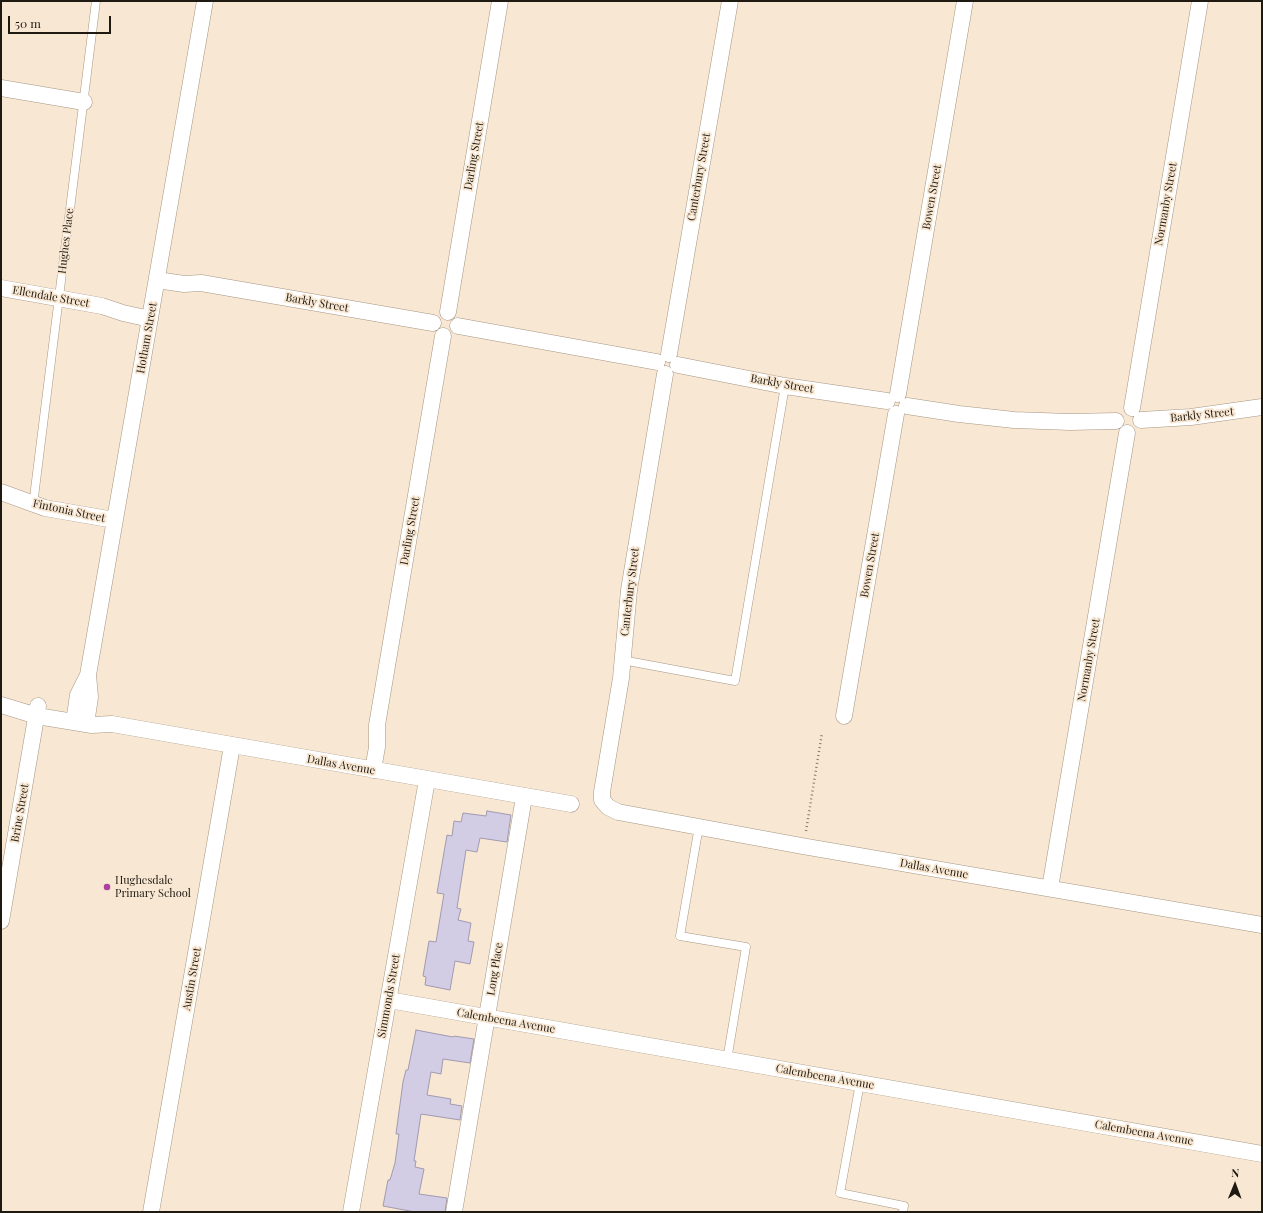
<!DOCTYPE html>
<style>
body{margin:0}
#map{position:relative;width:1263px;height:1213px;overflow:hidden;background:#f8e7d2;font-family:"Playfair Display",serif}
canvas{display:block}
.frame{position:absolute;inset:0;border:2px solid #1e1911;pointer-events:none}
.north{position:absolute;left:1215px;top:1165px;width:40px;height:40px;-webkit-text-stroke:3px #f8e7d2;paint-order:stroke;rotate:1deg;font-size:11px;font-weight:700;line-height:16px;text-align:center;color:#1e1911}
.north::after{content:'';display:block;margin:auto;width:14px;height:18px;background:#1e1911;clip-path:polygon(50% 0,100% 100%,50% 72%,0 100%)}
.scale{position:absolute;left:8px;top:16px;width:103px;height:18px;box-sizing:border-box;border:2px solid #1e1911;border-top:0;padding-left:5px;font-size:12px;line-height:14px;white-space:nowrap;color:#1e1911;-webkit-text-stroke:3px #f8e7d2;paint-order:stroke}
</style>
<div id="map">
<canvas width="1263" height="1213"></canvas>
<div class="frame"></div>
<div class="north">N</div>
<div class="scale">50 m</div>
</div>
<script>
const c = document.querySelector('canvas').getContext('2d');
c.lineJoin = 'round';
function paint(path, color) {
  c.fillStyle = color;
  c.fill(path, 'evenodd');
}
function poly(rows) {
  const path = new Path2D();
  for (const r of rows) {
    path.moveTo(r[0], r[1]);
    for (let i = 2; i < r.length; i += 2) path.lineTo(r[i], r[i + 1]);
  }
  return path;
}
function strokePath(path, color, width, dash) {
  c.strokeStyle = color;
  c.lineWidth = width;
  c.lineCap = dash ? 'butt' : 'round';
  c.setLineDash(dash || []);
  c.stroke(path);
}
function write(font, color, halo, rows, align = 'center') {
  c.font = font + ' "Playfair Display",serif';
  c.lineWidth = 3.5;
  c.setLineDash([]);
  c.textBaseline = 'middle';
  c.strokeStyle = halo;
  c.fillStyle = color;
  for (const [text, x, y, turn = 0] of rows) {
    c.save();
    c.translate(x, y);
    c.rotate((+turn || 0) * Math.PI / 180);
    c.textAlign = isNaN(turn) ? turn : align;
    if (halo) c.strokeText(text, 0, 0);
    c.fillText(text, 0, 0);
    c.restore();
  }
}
const building = poly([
 [487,811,511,815,507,842,480,838,477,852,466,850,457,908,461,909,458,920,471,923,468,941,474,942,470,964,455,961,450,990,425,985,426,977,423,976,429,941,436,942,444,894,437,893,447,835,452,836,454,821,461,822,463,813,486,816,487,811],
 [416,1030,453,1037,454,1036,474,1039,470,1063,443,1059,441,1074,431,1072,427,1095,451,1099,450,1104,462,1106,460,1120,421,1114,414,1161,416,1161,415,1167,424,1169,419,1194,447,1198,445,1212,415,1212,383,1206,388,1180,390,1180,395,1163,399,1134,396,1134,403,1082,406,1070,408,1070,416,1030]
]);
paint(building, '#d2cce4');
strokePath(building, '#a09ab1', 1);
const service = poly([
 [33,505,96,1],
 [622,660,735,681,785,386],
 [699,826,680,936,746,947,727,1060],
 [860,1083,840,1193,904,1206,903,1212]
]);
const minor = poly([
 [1,88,84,102],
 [157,280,184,284,201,283,433,323],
 [1,288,102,306,123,313,150,319],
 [448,312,500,1],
 [458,326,657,362],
 [669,354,730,1],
 [678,365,785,386,887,401],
 [665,374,629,590,621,678,602,792,602,800,608,807,618,812,802,846,1262,925],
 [898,394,965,1],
 [907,406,959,414,1014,420,1070,422,1116,421],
 [1132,408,1200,1],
 [1141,420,1191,417,1262,407],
 [1,492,45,508,114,520],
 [1,705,37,716,92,725,112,724,571,804],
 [844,716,896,414],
 [74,722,78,695,88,675],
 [86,724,90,697,88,675,205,1],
 [373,770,377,747,377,725,443,336],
 [1050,888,1127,433],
 [1,921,38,706],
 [389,1000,1262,1154],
 [151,1212,232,746],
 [351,1212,427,780],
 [454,1212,524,797]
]);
strokePath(service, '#a69683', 9);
strokePath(minor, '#a69683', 17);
strokePath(poly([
 [806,831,822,733]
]), '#877c6e', 2.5, [1, 3]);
strokePath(service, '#fff', 8);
strokePath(minor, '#fff', 16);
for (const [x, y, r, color] of [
 [107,887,4,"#ac3f9f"]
]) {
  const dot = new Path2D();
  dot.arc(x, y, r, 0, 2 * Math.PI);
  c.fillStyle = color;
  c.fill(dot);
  strokePath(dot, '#f8e7d2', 1.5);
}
write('11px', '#1e1911', '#f8e7d2', [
 ["Darling Street",474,156,-80],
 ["Canterbury Street",699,177,-80],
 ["Bowen Street",932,197,-80],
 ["Normanby Street",1166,204,-80],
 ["Hughes Place",66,241,-83],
 ["Ellendale Street",51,297,10],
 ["Barkly Street",317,303,10],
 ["Hotham Street",147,338,-80],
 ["Barkly Street",782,384,10],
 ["Barkly Street",1202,415,-6],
 ["Fintonia Street",69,511,12],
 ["Darling Street",410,531,-80],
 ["Bowen Street",870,565,-80],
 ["Canterbury Street",630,592,-83],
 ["Normanby Street",1089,660,-80],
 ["Dallas Avenue",341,765,10],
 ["Brine Street",20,813,-80],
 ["Dallas Avenue",934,869,10],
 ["Long Place",495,969,-81],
 ["Austin Street",192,979,-80],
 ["Simmonds Street",389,996,-80],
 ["Calembeena Avenue",506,1021,10],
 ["Calembeena Avenue",825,1077,10],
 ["Calembeena Avenue",1144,1133,10]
]);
write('11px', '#1e1911', '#f8e7d2', [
 ["Hughesdale",115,881],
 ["Primary School",115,894]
], 'left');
</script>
